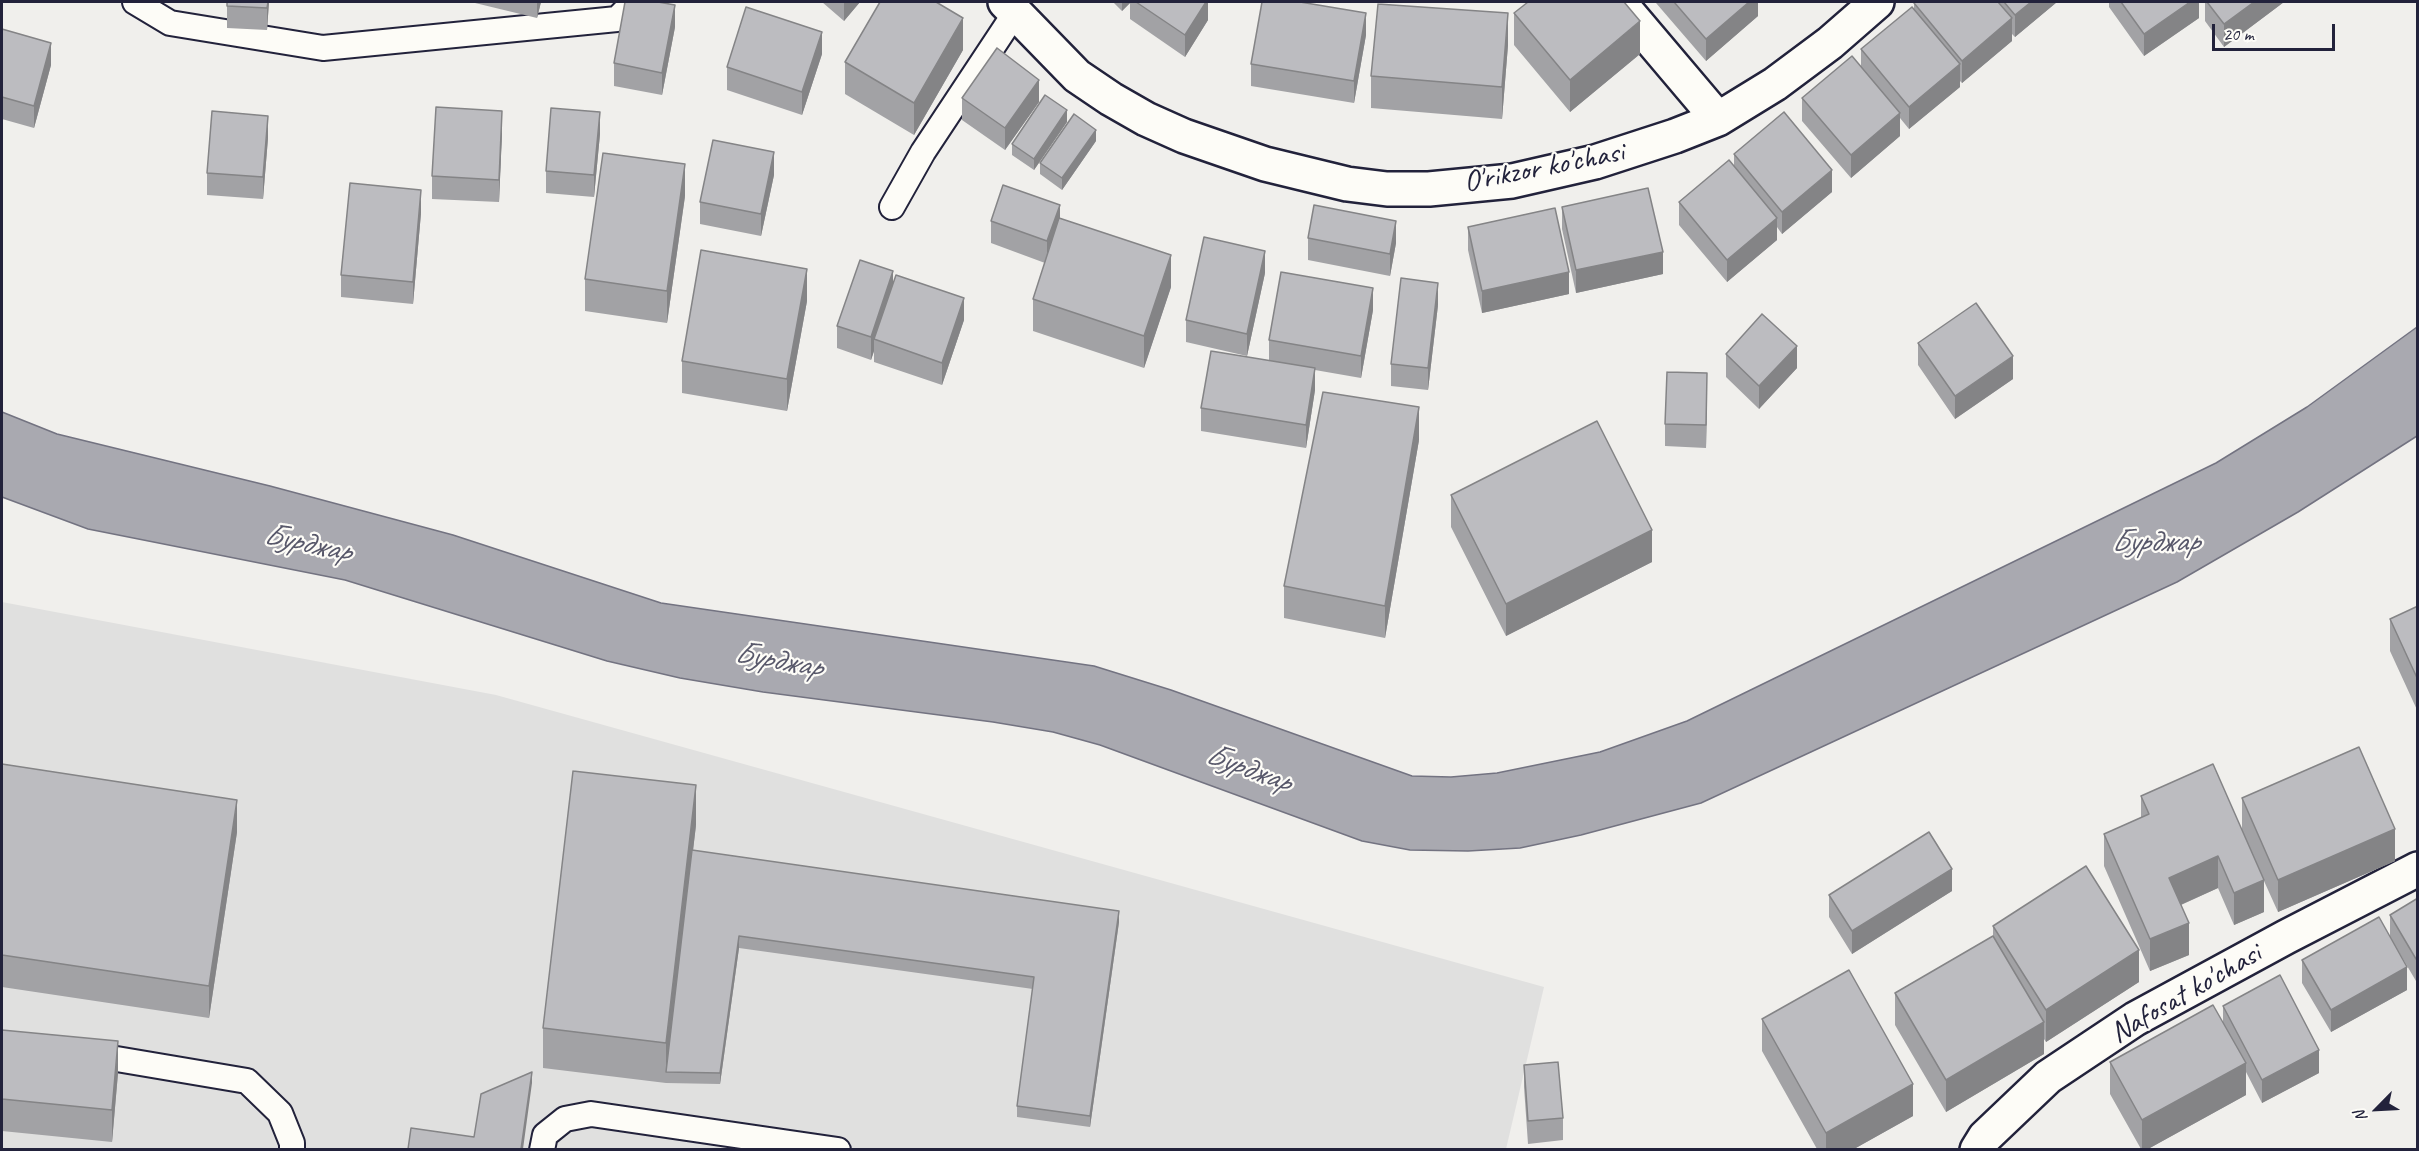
<!DOCTYPE html>
<meta charset="utf-8">
<style>
body{margin:0}
#map{position:relative;width:2419px;height:1151px;overflow:hidden;background:#f0efec;font-family:Caveat,sans-serif}
canvas{display:block}
.frame{position:absolute;inset:0;border:3px solid #22223b;pointer-events:none}
.north{position:absolute;left:2347px;top:1079px;width:60px;height:60px;-webkit-text-stroke:4px #fdfcf7;paint-order:stroke;rotate:246deg;font-size:16px;font-weight:700;line-height:24px;text-align:center;color:#22223b}
.north::after{content:'';display:block;margin:auto;width:21px;height:27px;background:#22223b;clip-path:polygon(50% 0,100% 100%,50% 72%,0 100%)}
.scale{position:absolute;left:2212px;top:24px;width:123px;height:27px;box-sizing:border-box;border:3px solid #22223b;border-top:0;padding-left:8px;font-size:18px;line-height:21px;white-space:nowrap;color:#22223b;-webkit-text-stroke:4px #fdfcf7;paint-order:stroke}
</style>
<div id="map">
<canvas width="2419" height="1151"></canvas>
<div class="frame"></div>
<div class="north">N</div>
<div class="scale">20 m</div>
</div>
<script>
const c = document.querySelector('canvas').getContext('2d');
c.lineJoin = 'round';
function paint(path, color) {
  c.fillStyle = color;
  c.fill(path, 'evenodd');
}
function poly(rows) {
  const path = new Path2D();
  for (const r of rows) {
    path.moveTo(r[0], r[1]);
    for (let i = 2; i < r.length; i += 2) path.lineTo(r[i], r[i + 1]);
  }
  return path;
}
function strokePath(path, color, width, dash) {
  c.strokeStyle = color;
  c.lineWidth = width;
  c.lineCap = dash ? 'butt' : 'round';
  c.setLineDash(dash || []);
  c.stroke(path);
}
function write(font, color, halo, rows, align = 'center') {
  c.font = font + ' Caveat,sans-serif';
  c.lineWidth = 4.5;
  c.setLineDash([]);
  c.textBaseline = 'middle';
  c.strokeStyle = halo;
  c.fillStyle = color;
  for (const [text, x, y, turn = 0] of rows) {
    c.save();
    c.translate(x, y);
    c.rotate((+turn || 0) * Math.PI / 180);
    c.textAlign = isNaN(turn) ? turn : align;
    if (halo) c.strokeText(text, 0, 0);
    c.fillText(text, 0, 0);
    c.restore();
  }
}
paint(poly([
 [2,602,496,695,1544,987,1506,1149,2,1149]
]), '#e0e0df');
const water = poly([
 [2417,327,2417,436,2298,512,2177,582,1701,803,1581,835,1520,848,1468,851,1410,850,1362,841,1100,745,1053,732,993,722,763,692,680,678,607,661,345,580,88,529,2,497,2,412,57,434,270,486,453,535,661,603,1094,666,1171,690,1412,776,1451,777,1497,773,1600,752,1687,721,2216,463,2307,407,2417,327]
]);
paint(water, '#a9a9b0');
strokePath(water, '#737381', 1.5);
const lane = poly([
 [135,2,170,23,323,48,617,19,634,2],
 [892,207,923,152,1015,13],
 [87,1054,247,1081,280,1113,292,1143,292,1150],
 [542,1150,545,1135,565,1119,591,1114,838,1150]
]);
const street = poly([
 [1005,2,1077,76,1111,99,1146,119,1184,136,1265,164,1347,184,1387,189,1429,189,1512,181,1595,162,1675,136,1718,119,1775,84,1830,43,1877,2],
 [1619,2,1718,119],
 [1977,1150,1985,1137,2048,1077,2135,1019,2286,937,2418,869]
]);
strokePath(lane, '#22223b', 28);
strokePath(street, '#22223b', 38);
strokePath(lane, '#fdfcf7', 24);
strokePath(street, '#fdfcf7', 33);
paint(poly([
 [227,2,269,2,267,30,227,28],
 [475,2,541,2,537,18,475,3],
 [822,2,860,2,844,21],
 [1113,2,1208,2,1208,20,1185,57,1130,19,1130,3,1122,11],
 [1656,2,1758,2,1758,16,1706,61,1656,3],
 [1915,2,2057,2,2015,37,2012,34,2012,41,1962,83,1960,81,1960,87,1909,129,1900,118,1900,136,1851,178,1802,121,1802,98,1861,67,1861,49,1914,9,1914,3],
 [2109,2,2199,2,2199,18,2144,56,2109,7],
 [2205,2,2284,2,2224,47,2205,21],
 [1514,13,1640,54,1570,112,1514,45],
 [675,27,662,95,614,86,614,63],
 [2,29,51,65,34,128,2,119],
 [1366,35,1354,103,1251,86,1251,64],
 [1508,45,1502,119,1371,108,1371,76],
 [963,50,914,135,845,94,845,62],
 [822,54,802,115,727,90,727,67],
 [962,98,1039,102,1005,150,962,120],
 [1067,122,1034,170,1012,155,1012,144],
 [502,133,499,202,432,199,432,176],
 [600,134,594,197,546,193,546,171],
 [268,138,263,199,207,195,207,173],
 [1096,141,1062,190,1040,174,1040,163],
 [1734,154,1832,192,1782,234,1777,227,1777,240,1727,282,1679,225,1679,202,1734,167],
 [774,175,761,236,700,224,700,202],
 [685,196,667,323,585,311,585,279],
 [1562,207,1663,274,1576,293,1562,229],
 [421,213,413,304,341,297,341,275],
 [1060,218,1171,287,1144,368,1033,331,1033,299,1045,263,991,243,991,221],
 [1468,227,1569,294,1482,313,1468,250],
 [1308,238,1396,243,1390,276,1308,260],
 [1265,273,1247,356,1186,342,1186,320],
 [893,283,964,320,942,385,874,362,874,351,871,360,837,348,837,326],
 [807,301,787,411,682,393,682,361],
 [1438,305,1428,390,1391,386,1391,364],
 [1373,310,1361,378,1315,370,1315,390,1306,448,1201,431,1201,408,1269,360,1269,340],
 [1918,343,2013,379,1955,419,1918,365],
 [1726,354,1797,368,1759,409,1726,377],
 [1707,396,1706,448,1665,446,1665,424],
 [1419,440,1385,638,1284,618,1284,586],
 [1451,495,1652,562,1506,636,1451,527],
 [2418,606,2418,712,2390,651,2390,619],
 [2,764,237,832,209,1018,2,987],
 [2141,796,2242,829,2242,798,2395,861,2278,912,2264,881,2264,912,2234,925,2218,888,2181,905,2189,955,2150,971,2104,866,2104,834,2141,818],
 [696,825,693,850,1119,922,1090,1127,1017,1117,1017,1106,1033,989,739,948,720,1084,666,1083,543,1068,543,1028],
 [1952,891,1852,954,1829,917,1829,895],
 [2418,898,2418,981,2416,981,2390,937,2390,915],
 [1993,926,2139,982,2046,1042,2044,1039,2044,1054,1946,1112,1895,1025,1895,993,1993,936],
 [2302,960,2407,990,2331,1032,2302,983],
 [2223,1006,2319,1073,2262,1103,2246,1072,2246,1095,2148,1149,2141,1149,2110,1094,2110,1062,2223,1022],
 [1762,1019,1913,1116,1854,1149,1817,1149,1762,1051],
 [2,1030,118,1073,112,1142,2,1131],
 [1524,1065,1563,1118,1563,1140,1528,1144,1524,1087]
]), '#a2a2a5');
paint(poly([
 [268,2,269,2,267,30,267,8],
 [537,2,541,2,537,18],
 [844,2,860,2,844,21],
 [1122,2,1130,2,1130,3,1122,11],
 [1206,2,1208,2,1208,20,1185,57,1185,35],
 [1749,2,1758,2,1758,16,1706,61,1706,39],
 [2031,2,2057,2,2015,37,2015,15],
 [2190,2,2199,2,2199,18,2144,56,2144,34],
 [2254,2,2284,2,2224,47,2224,24],
 [675,5,675,27,662,95,662,73],
 [1366,13,1366,35,1354,103,1354,81],
 [1508,13,1508,45,1502,119,1502,87],
 [963,18,963,50,914,135,914,103],
 [2012,18,2012,41,1962,83,1962,61],
 [1640,21,1640,54,1570,112,1570,80],
 [822,32,822,54,802,115,802,92],
 [51,43,51,65,34,128,34,106],
 [1960,64,1960,87,1909,129,1909,107],
 [1039,80,1039,102,1005,150,1005,128],
 [1067,110,1067,122,1034,170,1034,159],
 [502,111,502,133,499,202,499,180],
 [600,112,600,134,594,197,594,175],
 [1900,113,1900,136,1851,178,1851,155],
 [268,116,268,138,263,199,263,177],
 [1096,130,1096,141,1062,190,1062,178],
 [774,152,774,175,761,236,761,214],
 [685,164,685,196,667,323,667,291],
 [1832,170,1832,192,1782,234,1782,212],
 [421,190,421,213,413,304,413,282],
 [1060,205,1060,227,1047,264,1047,241],
 [1777,218,1777,240,1727,282,1727,260],
 [1396,221,1396,243,1390,276,1390,254],
 [1265,251,1265,273,1247,356,1247,334],
 [1663,252,1663,274,1576,293,1576,270],
 [1171,255,1171,287,1144,368,1144,336],
 [807,269,807,301,787,411,787,379],
 [893,271,893,294,874,339,874,351,871,360,871,337],
 [1569,272,1569,294,1482,313,1482,291],
 [1438,283,1438,305,1428,390,1428,368],
 [1373,288,1373,310,1361,378,1361,356],
 [964,298,964,320,942,385,942,363],
 [1797,346,1797,368,1759,409,1759,386],
 [2013,356,2013,379,1955,419,1955,396],
 [1315,368,1315,390,1306,448,1306,425],
 [1707,373,1707,396,1706,448,1706,425],
 [1419,407,1419,440,1385,638,1385,606],
 [1652,530,1652,562,1506,636,1506,604],
 [696,785,696,825,667,1072,666,1072,666,1043],
 [237,800,237,832,209,1018,209,986],
 [2395,829,2395,861,2278,912,2278,880],
 [2218,856,2218,888,2169,910,2169,878],
 [1952,869,1952,891,1852,954,1852,931],
 [2264,880,2264,912,2234,925,2234,893],
 [1119,911,1119,922,1090,1127,1090,1116],
 [2189,923,2189,955,2150,971,2150,939],
 [739,936,739,948,720,1084,720,1073],
 [2139,950,2139,982,2046,1042,2046,1010],
 [2418,958,2418,981,2416,981,2416,959],
 [2407,967,2407,990,2331,1032,2331,1010],
 [2044,1022,2044,1054,1946,1112,1946,1080],
 [118,1041,118,1073,112,1142,112,1110],
 [2319,1050,2319,1073,2262,1103,2262,1080],
 [2246,1063,2246,1095,2148,1149,2142,1149,2142,1120],
 [532,1072,532,1083,523,1149,521,1149],
 [1913,1084,1913,1116,1854,1149,1826,1149,1826,1133]
]), '#848486');
const building = poly([
 [227,2,268,2,267,8,227,6,227,2],
 [625,2,658,2,675,5,662,73,614,63,625,2],
 [880,2,936,2,963,18,914,103,845,62,880,2],
 [1136,2,1206,2,1185,35,1136,2],
 [1262,2,1300,2,1366,13,1354,81,1251,64,1262,2],
 [1528,2,1624,2,1640,21,1570,80,1514,13,1528,2],
 [1674,2,1749,2,1706,39,1674,2],
 [1915,2,1998,2,2012,18,1962,61,1914,3,1915,2],
 [2004,2,2031,2,2015,15,2004,2],
 [2121,2,2190,2,2144,34,2121,2],
 [2207,2,2254,2,2224,24,2207,2],
 [1378,4,1508,13,1502,87,1371,76,1378,4],
 [746,7,822,32,802,92,727,67,746,7],
 [1912,7,1960,64,1909,107,1861,49,1912,7],
 [2,29,51,43,34,106,2,97,2,29],
 [997,48,1039,80,1005,128,962,98,997,48],
 [1852,56,1900,113,1851,155,1802,98,1852,56],
 [1045,95,1067,110,1034,159,1012,144,1045,95],
 [436,107,502,111,499,180,432,176,436,107],
 [551,108,600,112,594,175,546,171,551,108],
 [212,111,268,116,263,177,207,173,212,111],
 [1784,112,1832,170,1782,212,1734,154,1784,112],
 [1074,114,1096,130,1062,178,1040,163,1074,114],
 [713,140,774,152,761,214,700,202,713,140],
 [603,153,685,164,667,291,585,279,603,153],
 [1729,160,1777,218,1727,260,1679,202,1729,160],
 [350,183,421,190,413,282,341,275,350,183],
 [1003,185,1060,205,1047,241,991,221,1003,185],
 [1648,188,1663,252,1576,270,1562,207,1648,188],
 [1314,205,1396,221,1390,254,1308,238,1314,205],
 [1555,208,1569,272,1482,291,1468,227,1555,208],
 [1059,218,1171,255,1144,336,1033,299,1059,218],
 [1204,237,1265,251,1247,334,1186,320,1204,237],
 [701,250,807,269,787,379,682,361,701,250],
 [860,260,893,271,871,337,837,326,860,260],
 [1281,272,1373,288,1361,356,1269,340,1281,272],
 [896,275,964,298,942,363,874,339,896,275],
 [1401,278,1438,283,1428,368,1391,364,1401,278],
 [1976,303,2013,356,1955,396,1918,343,1976,303],
 [1762,314,1797,346,1759,386,1726,354,1762,314],
 [1211,351,1315,368,1306,425,1201,408,1211,351],
 [1667,372,1707,373,1706,425,1665,424,1667,372],
 [1323,392,1419,407,1385,606,1284,586,1323,392],
 [1597,421,1652,530,1506,604,1451,495,1597,421],
 [2418,606,2418,680,2390,619,2418,606],
 [2359,747,2395,829,2278,880,2242,798,2359,747],
 [2,764,237,800,209,986,2,955,2,764],
 [2213,764,2264,880,2234,893,2218,856,2169,878,2189,923,2150,939,2104,834,2149,814,2141,796,2213,764],
 [573,771,696,785,666,1043,543,1028,573,771],
 [1929,832,1952,869,1852,931,1829,895,1929,832],
 [692,850,1119,911,1090,1116,1017,1106,1034,977,739,936,720,1073,666,1072,692,850],
 [2086,866,2139,950,2046,1010,1993,926,2086,866],
 [2418,898,2418,958,2416,959,2390,915,2418,898],
 [2379,917,2407,967,2331,1010,2302,960,2379,917],
 [1993,936,2044,1022,1946,1080,1895,993,1993,936],
 [1849,970,1913,1084,1826,1133,1762,1019,1849,970],
 [2280,975,2319,1050,2262,1080,2223,1006,2280,975],
 [2213,1005,2246,1063,2142,1120,2110,1062,2213,1005],
 [2,1030,118,1041,112,1110,2,1099,2,1030],
 [1558,1062,1563,1118,1528,1121,1524,1065,1558,1062],
 [532,1072,521,1149,408,1149,411,1128,474,1137,481,1094,532,1072]
]);
paint(building, '#bcbcc0');
strokePath(building, '#848486', 1.5);
write('30px', '#22223b', '#fdfcf7', [
 ["O'rikzor ko'chasi",1544,168,-11],
 ["Nafosat ko'chasi",2186,994,-30]
]);
write('italic 32px', '#58586a', '#fdfcf7', [
 ["Бурджар",2155,543],
 ["Бурджар",307,544,12],
 ["Бурджар",778,661,10],
 ["Бурджар",1248,769,20]
]);
</script>
